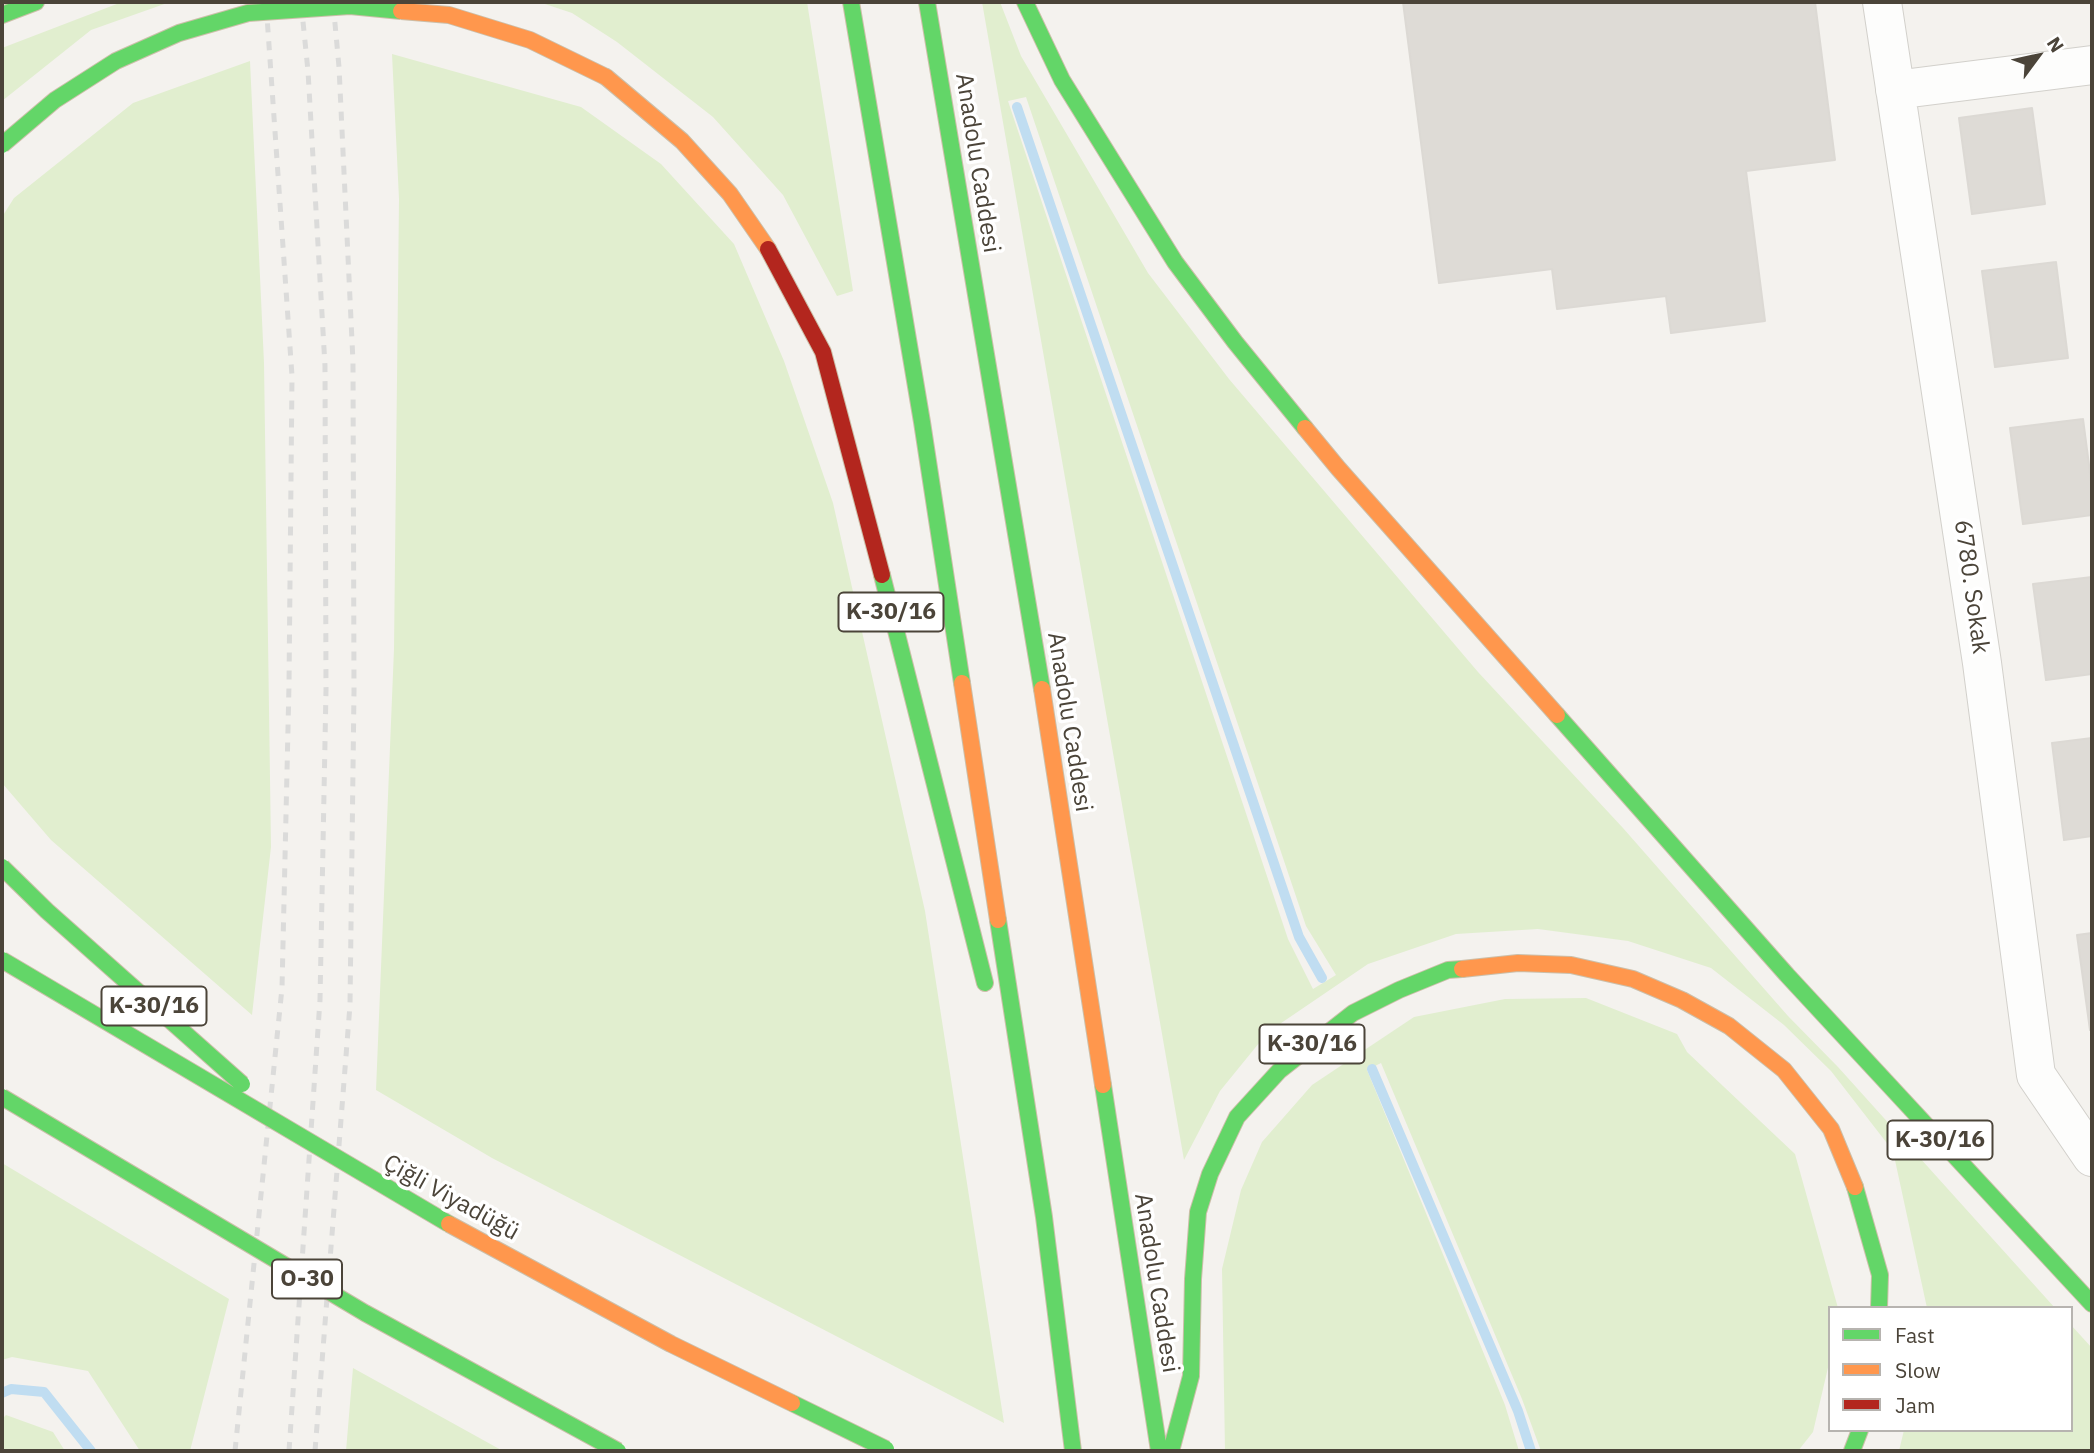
<!DOCTYPE html>
<meta charset="utf-8">
<style>
body{margin:0}
#map{position:relative;width:2094px;height:1453px;overflow:hidden;background:#f4f2ee;font-family:"IBM Plex Sans",sans-serif}
canvas{display:block}
.frame{position:absolute;inset:0;border:4px solid #4b4439;pointer-events:none}
.legend{position:absolute;left:1828px;top:1306px;width:245px;height:126px;box-sizing:border-box;background:#fff;border:2px solid #b7b4b0;margin:0;padding:9px 12px;list-style:none;font-size:21px;color:#4b4439}
.legend li{display:flex;align-items:center;gap:14px;height:35px}
.legend b{width:35px;border:2px solid #b7b4b0}
.north{position:absolute;left:2003px;top:21px;width:70px;height:70px;-webkit-text-stroke:5px #fff;paint-order:stroke;rotate:57deg;font-size:19px;font-weight:700;line-height:28px;text-align:center;color:#4b4439}
.north::after{content:'';display:block;margin:auto;width:24px;height:32px;background:#4b4439;clip-path:polygon(50% 0,100% 100%,50% 72%,0 100%)}
</style>
<div id="map">
<canvas width="2094" height="1453"></canvas>
<div class="frame"></div>
<ul class="legend">
<li><b style="height:9px;background:#63d668"></b>Fast</li>
<li><b style="height:9px;background:#ff974d"></b>Slow</li>
<li><b style="height:9px;background:#b3261e"></b>Jam</li>
</ul>
<div class="north">N</div>
</div>
<script>
const c = document.querySelector('canvas').getContext('2d');
c.lineJoin = 'round';
function paint(path, color) {
  c.fillStyle = color;
  c.fill(path, 'evenodd');
}
function poly(rows) {
  const path = new Path2D();
  for (const r of rows) {
    path.moveTo(r[0], r[1]);
    for (let i = 2; i < r.length; i += 2) path.lineTo(r[i], r[i + 1]);
  }
  return path;
}
function strokePath(path, color, width, dash) {
  c.strokeStyle = color;
  c.lineWidth = width;
  c.lineCap = dash ? 'butt' : 'round';
  c.setLineDash(dash || []);
  c.stroke(path);
}
function write(font, color, halo, rows, align = 'center') {
  c.font = font + ' "IBM Plex Sans",sans-serif';
  c.lineWidth = 7;
  c.setLineDash([]);
  c.textBaseline = 'middle';
  c.strokeStyle = halo;
  c.fillStyle = color;
  for (const [text, x, y, turn = 0] of rows) {
    c.save();
    c.translate(x, y);
    c.rotate((+turn || 0) * Math.PI / 180);
    c.textAlign = isNaN(turn) ? turn : align;
    if (halo) c.strokeText(text, 0, 0);
    c.fillText(text, 0, 0);
    c.restore();
  }
}
paint(poly([
 [122,2,170,2,91,30,2,101,2,48],
 [539,2,807,2,853,291,837,296,783,195,713,117,617,42,572,13],
 [982,2,1000,2,1021,56,1148,273,1229,379,1478,672,1623,828,1788,1016,1838,1067,2055,1308,1927,1308,1893,1151,1831,1071,1784,1025,1711,968,1628,941,1538,929,1456,934,1368,964,1268,1032,1220,1091,1184,1160],
 [1026,97,1306,926,1336,975,1313,989,1288,939,1008,101],
 [392,54,581,107,661,164,734,244,784,361,833,503,925,911,1004,1423,492,1158,376,1090,394,649,399,199],
 [250,61,264,363,271,847,252,1015,51,840,2,783,2,217,14,198,133,103],
 [1586,998,1677,1034,1687,1052,1795,1154,1838,1308,1830,1308,1830,1359,1813,1432,1798,1451,1541,1451,1522,1399,1381,1063,1367,1070,1505,1405,1519,1451,1225,1451,1222,1269,1241,1190,1262,1142,1312,1085,1414,1017,1505,999],
 [2,1163,229,1299,190,1451,140,1451,88,1371,12,1357,2,1360],
 [2071,1325,2092,1348,2092,1451,1899,1451,1904,1430,2071,1430],
 [353,1368,503,1451,346,1451],
 [6,1415,53,1432,65,1451,5,1451,2,1445,2,1419]
]), '#e1eecf');
strokePath(poly([
 [1017,107,1299,937,1322,978],
 [1372,1069,1518,1411,1531,1451],
 [2,1393,11,1389,44,1392,91,1451]
]), '#c0ddf1', 10);
const building = poly([
 [1403,2,1815,2,1835,160,1746,171,1765,321,1671,333,1666,296,1557,309,1552,269,1439,283,1403,2],
 [2032,108,2045,204,1972,214,1959,118,2032,108],
 [2056,262,2068,358,1995,367,1982,271,2056,262],
 [2083,419,2092,488,2092,515,2023,524,2010,428,2083,419],
 [2092,577,2092,674,2046,680,2033,584,2092,577],
 [2092,738,2092,836,2064,840,2052,743,2092,738],
 [2092,933,2092,1030,2090,1030,2077,935,2092,933]
]);
paint(building, '#dedbd6');
strokePath(building, '#dcd9d4', 2);
const street = poly([
 [1882,2,1982,663,2036,1075,2092,1157],
 [1895,90,2092,65]
]);
const fast = poly([
 [851,2,922,422,962,683],
 [927,2,1042,689],
 [1025,2,1062,80,1175,262,1235,342,1305,428],
 [2,15,36,2],
 [882,575,985,983],
 [1557,715,1787,975,2092,1304],
 [998,920,1044,1217,1073,1451],
 [1103,1085,1159,1451],
 [1855,1187,1880,1275,1879,1308],
 [1171,1451,1191,1376,1193,1279,1198,1212,1210,1174,1237,1117,1279,1071,1353,1013,1399,990,1448,970,1462,969],
 [1852,1451,1860,1430]
]);
const slow = poly([
 [606,77,682,141,730,194,768,249],
 [1305,428,1338,468,1557,715],
 [962,683,998,920],
 [1042,689,1103,1085],
 [1462,969,1518,963,1571,965,1633,979,1682,1000,1729,1026,1784,1070,1831,1129,1855,1187]
]);
const jam = poly([
 [768,249,823,352,882,575]
]);
strokePath(street, '#d2d0cb', 40);
strokePath(fast, '#ccbfa9', 18);
strokePath(slow, '#ccbfa9', 18);
strokePath(jam, '#ccbfa9', 18);
strokePath(street, '#fdfdfc', 38);
strokePath(fast, '#63d668', 16);
strokePath(slow, '#ff974d', 16);
strokePath(jam, '#b3261e', 16);
strokePath(poly([
 [235,1451,282,988,289,685,292,376,266,2],
 [289,1451,320,1000,326,690,325,366,308,71,301,2],
 [315,1451,350,1005,354,691,353,362,339,67,333,2]
]), '#dbdbda', 5, [9, 9]);
const fastBridge = poly([
 [2,145,55,100,116,61,179,33,248,13,350,6,401,11],
 [2,867,47,911,242,1084],
 [2,960,449,1224],
 [2,1097,365,1313,618,1451],
 [792,1403,886,1449]
]);
const slowBridge = poly([
 [401,11,449,15,530,40,606,77],
 [449,1224,671,1344,792,1403]
]);
strokePath(fastBridge, '#ccbfa9', 18, []);
strokePath(slowBridge, '#ccbfa9', 18, []);
strokePath(fastBridge, '#63d668', 16);
strokePath(slowBridge, '#ff974d', 16);
for (const [x, y, w] of [
 [891,612,105],
 [154,1006,105],
 [1312,1044,105],
 [1940,1140,105],
 [307,1279,70]
]) {
  const box = new Path2D();
  box.roundRect(x - w / 2, y - 19.5, w, 39, 5);
  c.fillStyle = '#fff';
  c.fill(box);
  strokePath(box, '#4b4439', 2);
}
write('bold 23px', '#4b4439', null, [
 ["K-30/16",891,612],
 ["K-30/16",154,1006],
 ["K-30/16",1312,1044],
 ["K-30/16",1940,1140],
 ["O-30",307,1279]
]);
write('24px', '#4b4439', '#fff', [
 ["Anadolu Caddesi",977,163,81],
 ["6780. Sokak",1971,587,82],
 ["Anadolu Caddesi",1069,722,81],
 ["Çiğli Viyadüğü",451,1198,29],
 ["Anadolu Caddesi",1156,1283,81]
]);
</script>
